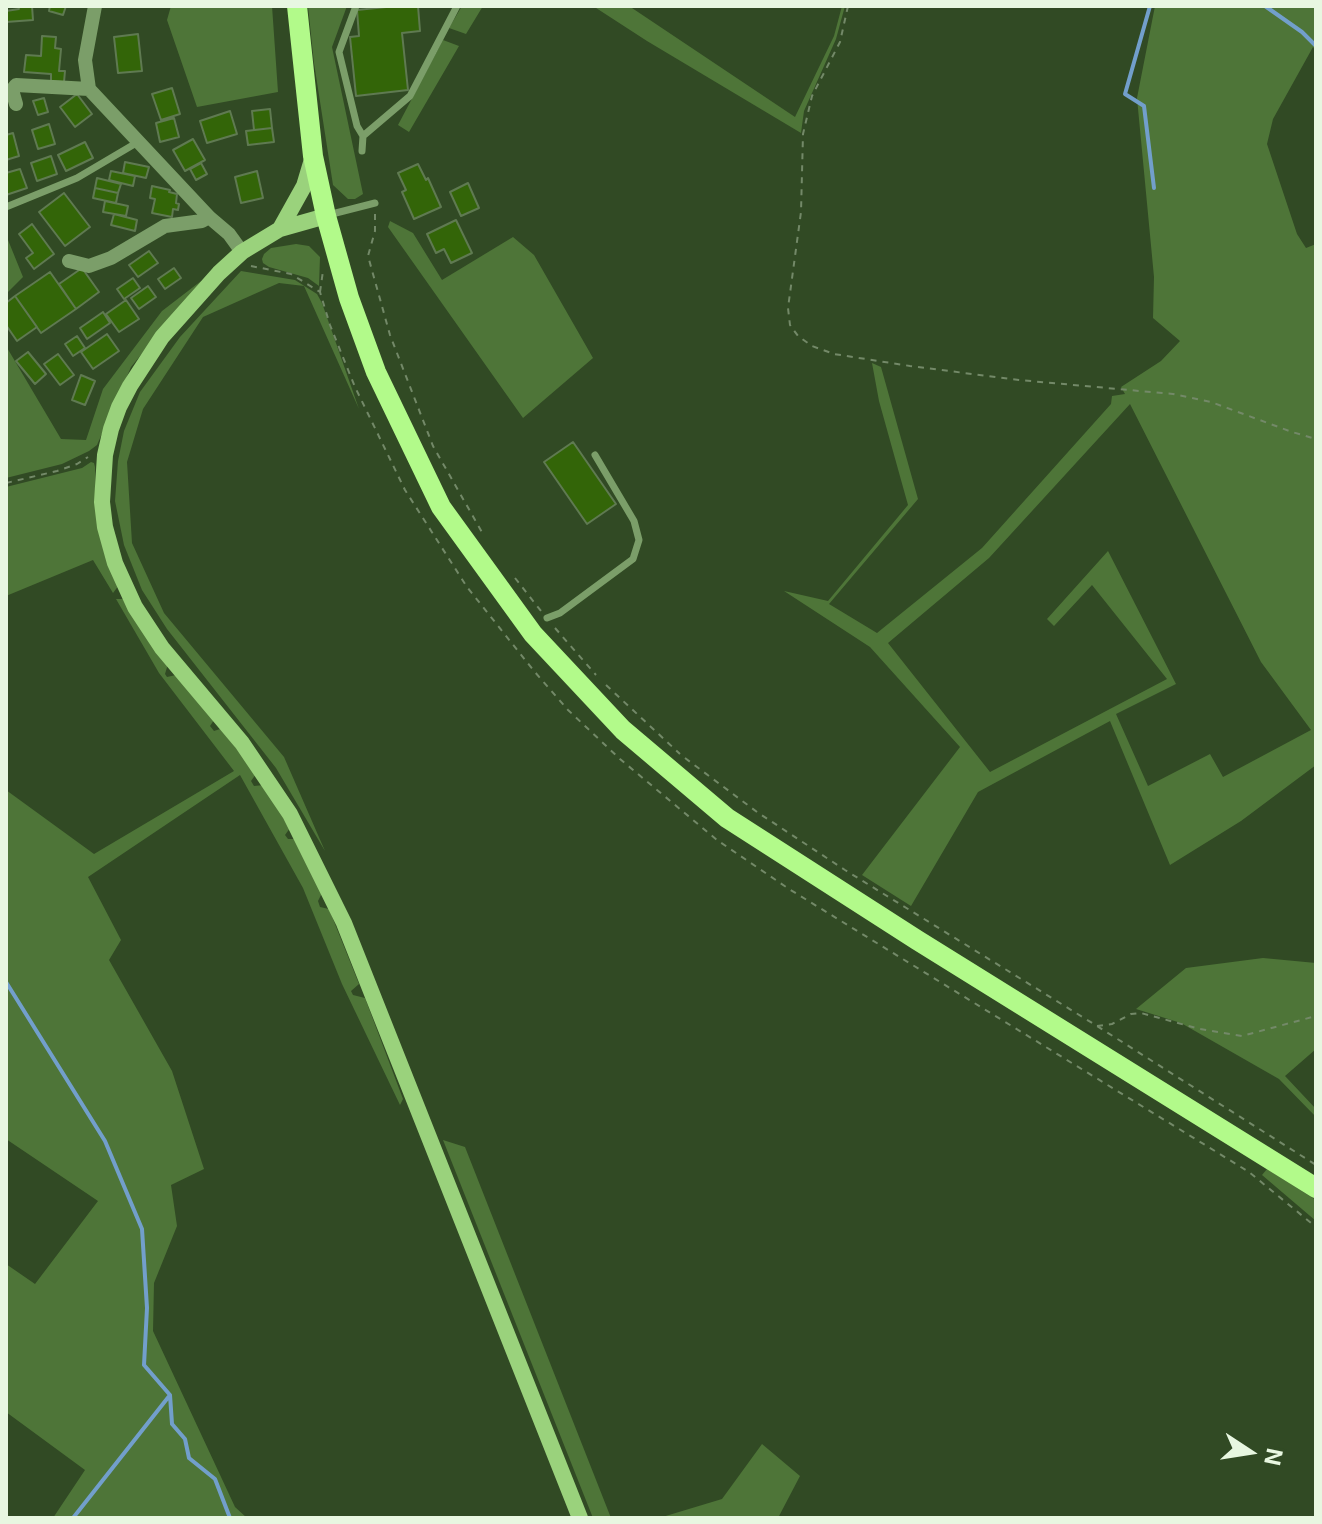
<!DOCTYPE html>
<style>
body{margin:0}
#map{position:relative;width:1322px;height:1524px;overflow:hidden;background:#314a24;font-family:Inter,sans-serif}
canvas{display:block}
.frame{position:absolute;inset:0;border:8px solid #e8f7e1;pointer-events:none}
.north{position:absolute;left:1210px;top:1412px;width:80px;height:80px;-webkit-text-stroke:6px #314a24;paint-order:stroke;rotate:102deg;font-size:22px;font-weight:700;line-height:32px;text-align:center;color:#e8f7e1}
.north::after{content:'';display:block;margin:auto;width:28px;height:36px;background:#e8f7e1;clip-path:polygon(50% 0,100% 100%,50% 72%,0 100%)}
</style>
<div id="map">
<canvas width="1322" height="1524"></canvas>
<div class="frame"></div>
<div class="north">N</div>
</div>
<script>
const c = document.querySelector('canvas').getContext('2d');
c.lineJoin = 'round';
function paint(path, color) {
  c.fillStyle = color;
  c.fill(path, 'evenodd');
}
function poly(rows) {
  const path = new Path2D();
  for (const r of rows) {
    path.moveTo(r[0], r[1]);
    for (let i = 2; i < r.length; i += 2) path.lineTo(r[i], r[i + 1]);
  }
  return path;
}
function strokePath(path, color, width, dash) {
  c.strokeStyle = color;
  c.lineWidth = width;
  c.lineCap = dash ? 'butt' : 'round';
  c.setLineDash(dash || []);
  c.stroke(path);
}
paint(poly([
 [171,6,272,6,278,92,197,107,167,20],
 [308,6,347,6,332,47,363,194,355,199,348,199,333,185,314,63],
 [462,6,483,6,466,34,449,28],
 [593,6,629,6,795,117,834,36,842,6,845,6,836,39,804,111,801,133,647,41],
 [1155,6,1316,6,1316,52,1313,47,1273,119,1267,144,1297,234,1306,248,1316,244,1316,765,1241,821,1170,865,1110,721,978,792,911,906,862,875,960,747,870,647,784,591,828,601,908,505,879,401,872,363,881,367,918,499,829,604,877,633,982,548,1111,404,1112,396,1125,394,1121,387,1161,361,1180,341,1153,318,1154,277,1137,98],
 [1130,404,1261,662,1311,730,1223,777,1210,754,1148,786,1116,714,1176,684,1108,551,1047,619,1054,626,1092,585,1167,679,990,772,888,643,989,558],
 [443,40,459,46,409,132,398,125],
 [390,221,413,233,442,280,513,237,534,255,593,358,523,418,388,227],
 [6,235,23,277,6,294],
 [296,244,309,246,320,257,319,286,308,278,269,267,263,263,262,259,264,254,271,248],
 [241,271,295,280,317,294,322,303,359,409,304,286,279,283,203,317,143,409,127,462,132,543,164,613,284,757,325,851,276,768,167,629,142,590,124,545,115,501,118,461,124,431,140,392,180,337],
 [201,281,131,367,97,445,89,451,62,464,6,478,6,346,61,439,86,440,103,389,162,311],
 [91,462,94,463,95,467,96,507,119,585,113,593,93,560,6,596,6,487,82,468],
 [116,599,125,599,168,664,165,674,167,677,176,675,214,720,210,726,214,731,220,729,222,730,256,774,251,781,254,786,264,785,290,828,285,835,288,839,296,839,322,893,318,901,320,907,329,909,359,984,351,991,353,995,365,998,403,1099,400,1105,342,984,303,888,240,775,88,877,121,940,109,960,172,1071,204,1169,171,1185,177,1226,154,1283,153,1331,235,1507,247,1518,53,1518,85,1470,6,1412,6,1264,35,1284,98,1201,6,1139,6,790,94,854,234,771,159,673],
 [1263,958,1316,963,1316,1049,1285,1076,1316,1109,1316,1117,1279,1079,1181,1023,1136,1009,1186,968],
 [443,1140,465,1147,611,1518,593,1518],
 [1267,1169,1316,1200,1316,1221,1262,1175],
 [762,1444,800,1476,778,1518,659,1518,722,1499]
]), '#4e7538');
strokePath(poly([
 [1150,6,1125,94,1144,106,1154,188],
 [1265,6,1302,32,1316,46],
 [6,982,105,1141,142,1229,147,1308,144,1365,170,1395,172,1424,185,1439,189,1458,215,1479,230,1518],
 [73,1518,170,1395]
]), '#729fcb', 4);
const building = poly([
 [18,6,32,6,33,20,6,22,6,11,19,9,18,6],
 [50,6,66,6,63,15,49,11,50,6],
 [396,6,418,6,420,31,402,33,408,90,356,96,350,37,359,36,357,10,396,6],
 [138,34,142,71,118,73,114,37,138,34],
 [42,36,56,37,55,48,61,49,59,71,65,71,64,82,51,81,51,74,24,72,26,55,41,56,42,36],
 [172,88,180,114,161,120,152,94,172,88],
 [77,94,92,114,75,127,60,107,77,94],
 [44,98,48,112,38,115,33,101,44,98],
 [270,109,272,128,254,130,252,111,270,109],
 [230,111,237,134,207,143,200,121,230,111],
 [174,118,179,137,160,142,156,123,174,118],
 [49,124,55,144,38,149,32,130,49,124],
 [272,128,274,142,248,145,246,131,272,128],
 [13,133,19,156,6,160,6,135,13,133],
 [193,139,205,160,185,171,173,150,193,139],
 [85,142,93,158,66,171,58,155,85,142],
 [51,156,57,174,37,181,31,163,51,156],
 [125,162,149,167,146,178,123,173,125,162],
 [201,163,207,174,196,180,190,169,201,163],
 [418,164,426,180,428,178,441,207,414,219,402,192,406,190,398,173,418,164],
 [20,169,27,188,6,195,6,173,20,169],
 [111,171,135,176,133,186,109,180,111,171],
 [257,171,263,198,241,203,235,177,257,171],
 [97,178,121,184,118,193,95,188,97,178],
 [468,183,479,208,461,216,450,192,468,183],
 [152,186,170,190,169,192,177,194,176,203,179,204,178,210,173,209,172,217,152,213,155,199,150,198,152,186],
 [95,188,118,193,116,203,93,198,95,188],
 [64,193,90,227,65,246,39,212,64,193],
 [105,201,128,206,126,216,103,212,105,201],
 [114,214,137,220,135,231,111,225,114,214],
 [456,220,472,253,451,263,444,249,436,253,427,234,456,220],
 [32,224,54,254,34,269,26,258,33,253,19,234,32,224],
 [149,251,158,263,138,277,129,265,149,251],
 [82,268,99,292,76,309,59,284,82,268],
 [174,268,181,278,165,289,158,279,174,268],
 [50,272,76,309,41,333,15,296,50,272],
 [133,278,140,288,124,299,117,289,133,278],
 [148,286,156,297,139,309,131,298,148,286],
 [15,296,37,327,17,341,6,325,6,303,15,296],
 [126,300,139,319,119,332,106,314,126,300],
 [103,312,110,323,87,339,80,328,103,312],
 [107,334,119,351,93,369,81,352,107,334],
 [77,336,85,348,73,356,65,344,77,336],
 [28,352,46,374,35,384,16,361,28,352],
 [58,354,74,375,60,385,44,364,58,354],
 [81,375,95,381,85,405,72,400,81,375],
 [573,442,616,504,587,524,544,462,573,442]
]);
paint(building, '#336508');
strokePath(building, '#5f7a51', 2);
strokePath(poly([
 [848,6,840,42,812,96,803,134,801,212,788,308,790,325,798,336,812,346,834,354,910,366,1019,380,1173,394,1211,402,1292,432,1316,439],
 [375,214,375,231,368,256,390,335,433,446,483,534],
 [251,266,291,274,320,292,330,325,355,387,405,490,467,587,534,671,568,710,620,759,717,840,789,889,1249,1172,1316,1227],
 [320,292,323,271],
 [6,483,57,471,77,464,88,457],
 [515,578,541,611],
 [555,628,596,675],
 [606,685,680,754],
 [685,758,757,812,845,870,1097,1026,1316,1165],
 [1097,1026,1112,1024,1131,1014,1141,1013,1200,1029,1242,1036,1316,1016]
]), '#738968', 2, [6, 6]);
strokePath(poly([
 [356,6,339,52,357,126,363,136,362,151],
 [363,136,410,96,457,6],
 [6,207,77,178,138,142],
 [328,215,375,203],
 [547,618,560,613,633,559,639,540,634,521,595,455]
]), '#7b9e69', 7);
strokePath(poly([
 [95,6,85,60,89,89,209,217,229,234,242,252],
 [16,104,12,90,16,85,89,89],
 [69,261,89,266,111,258,165,226,202,221,209,217]
]), '#7b9e69', 14);
strokePath(poly([
 [326,216,280,229,242,252,219,273,162,337,130,386,119,407,111,429,105,455,102,502,105,527,115,563,135,607,162,648,242,743,290,814,344,923,580,1518],
 [280,229,304,186,313,156]
]), '#9ad27c', 16);
strokePath(poly([
 [297,6,313,156,326,216,349,298,376,372,441,507,533,634,623,730,727,818,917,940,1316,1188]
]), '#b2fa8a', 20);
</script>
